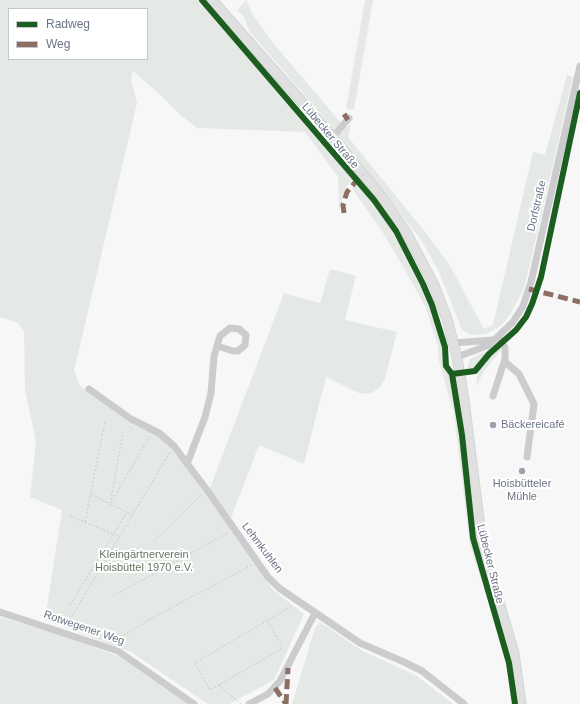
<!DOCTYPE html>
<meta charset="utf-8">
<style>
body{margin:0}
#map{position:relative;width:580px;height:704px;overflow:hidden;background:#f7f7f7;font-family:Helvetica,sans-serif}
canvas{display:block}
.legend{position:absolute;left:8px;top:8px;width:140px;height:52px;box-sizing:border-box;background:#fff;border:1px solid #c4c7ce;margin:0;padding:5px 7px;list-style:none;font-size:12px;color:#6b7484}
.legend li{display:flex;align-items:center;gap:8px;height:20px}
.legend b{width:20px;border:1px solid #c4c7ce}
</style>
<div id="map">
<canvas width="580" height="704"></canvas>
<ul class="legend">
<li><b style="height:5px;background:#1b5e20"></b>Radweg</li>
<li><b style="height:5px;background:#8d6e63"></b>Weg</li>
</ul>
</div>
<script>
const c = document.querySelector('canvas').getContext('2d');
c.lineJoin = 'round';
function paint(path, color) {
  c.fillStyle = color;
  c.fill(path, 'evenodd');
}
function poly(rows) {
  const path = new Path2D();
  for (const r of rows) {
    path.moveTo(r[0], r[1]);
    for (let i = 2; i < r.length; i += 2) path.lineTo(r[i], r[i + 1]);
  }
  return path;
}
function strokePath(path, color, width, dash) {
  c.strokeStyle = color;
  c.lineWidth = width;
  c.lineCap = dash ? 'butt' : 'round';
  c.setLineDash(dash || []);
  c.stroke(path);
}
function write(font, color, halo, rows, align = 'center') {
  c.font = font + ' Helvetica,sans-serif';
  c.lineWidth = 4;
  c.setLineDash([]);
  c.textBaseline = 'middle';
  c.strokeStyle = halo;
  c.fillStyle = color;
  for (const [text, x, y, turn = 0] of rows) {
    c.save();
    c.translate(x, y);
    c.rotate((+turn || 0) * Math.PI / 180);
    c.textAlign = isNaN(turn) ? turn : align;
    if (halo) c.strokeText(text, 0, 0);
    c.fillText(text, 0, 0);
    c.restore();
  }
}
paint(poly([
 [0,0,202,0,354,178,346,187,339,210,338,177,305,132,197,128,179,114,165,99,133,71,131,80,137,103,74,371,81,387,135,426,157,434,173,447,273,590,304,614,274,680,229,704,208,704,131,652,45,620,62,510,30,497,36,442,25,390,24,332,18,323,0,317],
 [9,9,147,9,147,59,9,59],
 [246,0,252,13,269,38,341,123,335,130,249,31,244,17,237,10],
 [365,0,373,0,354,110,346,109],
 [567,75,573,77,527,277,522,292,510,315,502,325,486,334,471,335,462,330,439,272,422,241,339,135,351,123,348,137,426,233,449,264,484,329,493,325,533,152,545,155],
 [357,182,395,233,424,287,444,340,446,350,445,357,447,367,452,377,461,423,466,487,473,540,477,558,499,629,505,650,504,653,470,545,454,414,439,361,438,346,425,306,409,277,385,236,352,188],
 [330,269,356,276,345,320,397,332,385,379,379,388,370,394,359,393,326,377,304,464,259,445,231,518,210,488,284,293,320,303],
 [497,345,483,357,476,368,467,370,470,359],
 [500,347,502,349,484,371,476,387,477,375,483,363],
 [0,617,67,637,129,660,190,704,0,704],
 [320,622,361,650,417,676,453,704,292,704,315,628]
]), '#e5e9e5');
const major = poly([
 [212,0,333,137,380,195,406,232,434,285,447,319,457,357,464,400,481,535,489,568,514,653,521,704]
]);
strokePath(major, '#d4d5d6', 11);
strokePath(poly([
 [92,495,132,515],
 [111,500,123,433],
 [111,503,150,436],
 [70,516,119,536],
 [85,522,105,422],
 [154,541,201,495],
 [113,596,228,533],
 [70,605,127,512],
 [268,621,283,648,210,690,195,663,292,606],
 [66,626,170,452],
 [113,641,154,617,252,565],
 [219,685,241,704]
]), '#c9cacb', 1, [2, 2]);
strokePath(poly([
 [333,137,349,118],
 [454,343,493,340],
 [457,357,489,345,513,322,523,306,531,282,580,66],
 [505,362,519,374,534,404,527,457],
 [89,389,131,419,159,433,174,446,207,490,268,577,279,588,360,643,404,662,422,671,464,704],
 [493,396,505,359,505,348,499,336],
 [187,464,205,417,211,393,214,356,217,346,219,339,220,336,230,328,239,329,246,335,245,345,238,351,233,351,217,346],
 [0,612,118,651,194,704],
 [249,704,268,694,280,681,315,613]
]), '#ccccce', 7);
strokePath(major, '#e0e0e1', 9);
strokePath(poly([
 [344,114,348,120],
 [344,213,343,205,347,192,362,174],
 [529,289,580,302],
 [275,688,286,704],
 [286,704,288,668]
]), '#8d6e63', 5, [10, 5]);
strokePath(poly([
 [202,0,374,200,396,231,423,284,432,305,445,347,446,366,452,374,462,435,473,538,509,663,515,704],
 [452,374,475,371,489,354,516,330,526,317,532,304,541,277,580,93]
]), '#1b5e20', 6);
for (const [x, y, r, color] of [
 [493,425,4,"#9ca2ac"],
 [522,471,4,"#9ca2ac"]
]) {
  const dot = new Path2D();
  dot.arc(x, y, r, 0, 2 * Math.PI);
  c.fillStyle = color;
  c.fill(dot);
  strokePath(dot, '#fff', 1.5);
}
write('11px', '#6b7484', '#fff', [
 ["Lübecker Straße",330,136,50],
 ["Dorfstraße",537,206,-77],
 ["Lehmkuhlen",262,548,53],
 ["Lübecker Straße",490,564,76],
 ["Rotwegener Weg",84,628,19]
]);
write('11px', '#6b7484', '#fff', [
 ["Bäckereicafé",501,425],
 ["Hoisbütteler",522,484,"center"],
 ["Mühle",522,497,"center"]
], 'left');
write('11px', '#667765', '#fff', [
 ["Kleingärtnerverein",144,555],
 ["Hoisbüttel 1970 e.V.",144,568]
]);
</script>
